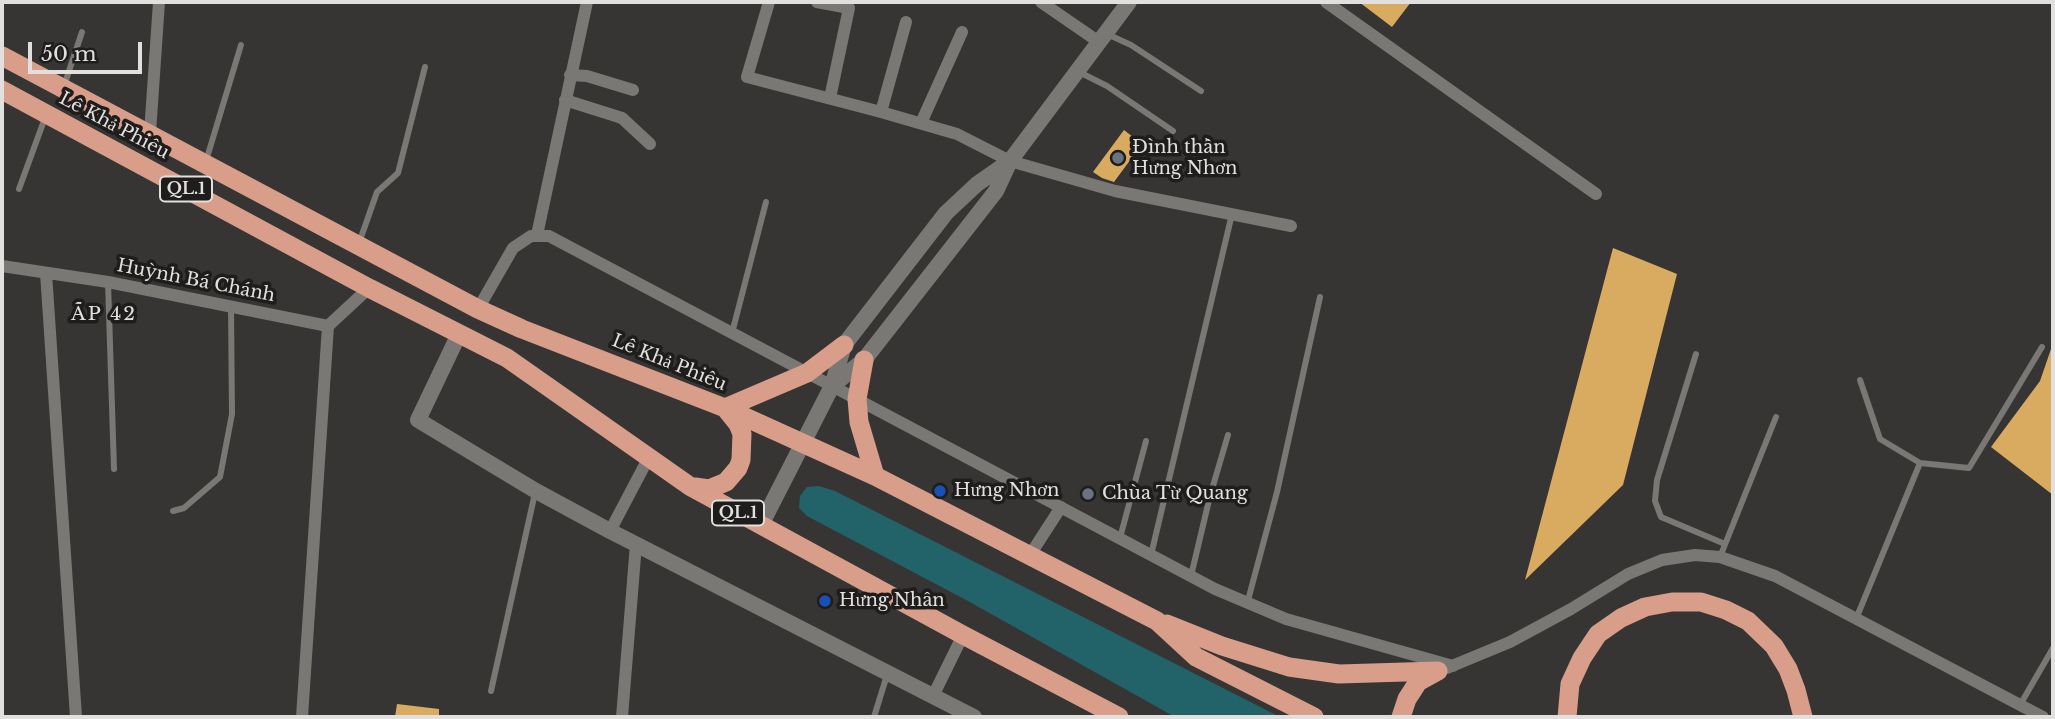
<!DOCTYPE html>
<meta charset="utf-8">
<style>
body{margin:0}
#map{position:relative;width:2055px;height:719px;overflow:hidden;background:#373533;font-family:"Libre Baskerville",serif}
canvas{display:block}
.frame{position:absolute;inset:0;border:4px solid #e1e0de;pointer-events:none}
.scale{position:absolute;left:28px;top:42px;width:114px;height:32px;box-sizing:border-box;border:4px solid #e1e0de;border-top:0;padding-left:9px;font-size:21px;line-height:24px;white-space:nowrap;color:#e1e0de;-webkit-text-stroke:5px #1e1d1c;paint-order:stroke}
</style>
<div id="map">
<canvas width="2055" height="719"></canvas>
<div class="frame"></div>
<div class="scale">50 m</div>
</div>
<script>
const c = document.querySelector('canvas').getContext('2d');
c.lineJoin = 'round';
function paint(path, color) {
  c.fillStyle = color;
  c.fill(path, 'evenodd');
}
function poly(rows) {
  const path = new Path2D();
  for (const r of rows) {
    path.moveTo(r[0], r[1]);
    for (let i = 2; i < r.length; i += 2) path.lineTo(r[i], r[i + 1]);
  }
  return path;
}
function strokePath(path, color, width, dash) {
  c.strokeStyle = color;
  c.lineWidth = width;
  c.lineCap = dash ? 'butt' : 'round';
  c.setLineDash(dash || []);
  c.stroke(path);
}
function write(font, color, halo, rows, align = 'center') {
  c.font = font + ' "Libre Baskerville",serif';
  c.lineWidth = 7;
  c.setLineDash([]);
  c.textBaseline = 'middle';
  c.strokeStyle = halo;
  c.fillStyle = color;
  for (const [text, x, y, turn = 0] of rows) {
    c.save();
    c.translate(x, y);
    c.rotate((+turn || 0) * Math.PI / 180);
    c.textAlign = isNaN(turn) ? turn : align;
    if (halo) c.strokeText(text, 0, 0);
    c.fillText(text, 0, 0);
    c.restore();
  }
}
paint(poly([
 [819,486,835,491,1280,717,1175,717,968,601,807,516,799,508,800,496,807,487]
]), '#226369');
paint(poly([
 [1359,2,1411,2,1392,27],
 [1124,130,1142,144,1114,182,1102,178,1093,172],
 [1613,248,1677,274,1623,485,1525,580],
 [2051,349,2053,350,2053,495,1991,447,2040,381],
 [397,704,439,709,439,717,395,717]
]), '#d9ab60');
strokePath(poly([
 [1107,34,1131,45,1201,91],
 [1079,72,1107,86,1173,131],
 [64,86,82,32],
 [206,161,241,45],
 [19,189,46,115],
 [359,243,377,192,398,173,425,67],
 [108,282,114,469],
 [732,333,766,202],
 [1696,354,1657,480,1655,501,1661,517,1725,544],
 [1860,380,1880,439,1920,463],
 [173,511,184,508,220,477,232,414,231,307],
 [1120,538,1146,441],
 [1151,555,1232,214],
 [1720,557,1776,417],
 [1191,576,1210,496,1228,435],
 [1247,604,1277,492,1320,297],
 [1856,619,1920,463,1969,468,2042,347],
 [491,691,535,493],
 [2020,705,2053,648],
 [874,717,887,675]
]), '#797875', 6);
strokePath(poly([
 [769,2,747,77,881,112],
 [817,2,849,8,830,98],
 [1041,2,1099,42],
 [1326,2,1596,194],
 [906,22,881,112,957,134,1010,161,1115,191,1291,226],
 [570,75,587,76,633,90],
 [565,100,622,118,650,144],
 [921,123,962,32],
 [150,133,159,2],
 [537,235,587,2],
 [2,266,108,282,328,326,369,288],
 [46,273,76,717],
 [478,309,513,248,531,236,549,236,1215,589,1286,619,1453,666],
 [610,531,649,457],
 [1030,555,1061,507],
 [1447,668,1510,642,1571,609,1628,574,1662,560,1695,555,1720,557,1775,576,2043,717],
 [933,696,963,635],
 [302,717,328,326],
 [622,717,636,544]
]), '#797875', 12);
strokePath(poly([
 [459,334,418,420,536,491,610,531,974,717],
 [832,386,864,360,996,191,1010,161,1129,2],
 [761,525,832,386,844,345,946,213,977,184,1010,161]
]), '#797875', 16);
strokePath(poly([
 [2,56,478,309,522,329,725,408,875,476,1157,621,1196,657,1314,717],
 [2,90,369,288,507,358,691,487,963,635,1119,717],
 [864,360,857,399,859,422,875,476],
 [725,408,807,373,844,345],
 [695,487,709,489,726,482,738,468,741,460,742,434,738,424,726,409],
 [1167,624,1222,646,1289,667,1339,674,1438,671],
 [1401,717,1407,699,1418,682,1438,671],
 [1567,717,1570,684,1582,658,1598,634,1621,618,1645,607,1672,602,1701,602,1726,610,1748,621,1774,646,1788,669,1796,690,1803,717]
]), '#d89e8a', 19);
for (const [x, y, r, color] of [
 [1118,158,7,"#6b7280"],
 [940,491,7,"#1a4fb4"],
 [1088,494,7,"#6b7280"],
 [825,601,7,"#1a4fb4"]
]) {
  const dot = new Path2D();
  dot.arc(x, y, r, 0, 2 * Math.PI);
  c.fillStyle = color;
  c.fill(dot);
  strokePath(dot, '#1e1d1c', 2.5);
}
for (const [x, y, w] of [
 [186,189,52],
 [738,513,52]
]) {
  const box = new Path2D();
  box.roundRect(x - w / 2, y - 12.5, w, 25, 5);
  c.fillStyle = '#1e1d1c';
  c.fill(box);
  strokePath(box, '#e1e0de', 2);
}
write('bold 16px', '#e1e0de', null, [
 ["QL.1",186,189],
 ["QL.1",738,513]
]);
write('18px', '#e1e0de', '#1e1d1c', [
 ["Lê Khả Phiêu",114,126,28],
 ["Huỳnh Bá Chánh",196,281,11],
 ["Lê Khả Phiêu",669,363,22]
]);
write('18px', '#e1e0de', '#1e1d1c', [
 ["Đình thần",1132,148],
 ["Hưng Nhơn",1132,169],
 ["Hưng Nhơn",954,491],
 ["Chùa Từ Quang",1102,494],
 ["Hưng Nhân",839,601]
], 'left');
c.letterSpacing = '2px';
write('19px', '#e1e0de', '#1e1d1c', [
 ["ẤP 42",104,315]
]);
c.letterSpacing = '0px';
</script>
